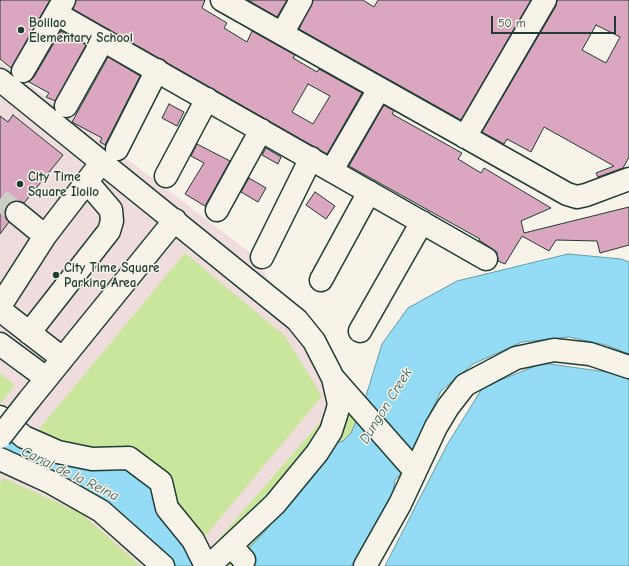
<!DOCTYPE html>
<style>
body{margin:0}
#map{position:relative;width:629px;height:566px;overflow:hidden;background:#f7f3e8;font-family:"Comic Neue",sans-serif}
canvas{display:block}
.scale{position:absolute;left:491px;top:16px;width:125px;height:18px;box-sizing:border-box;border:2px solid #1f3d34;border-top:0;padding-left:5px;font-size:12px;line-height:14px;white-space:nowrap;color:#1f3d34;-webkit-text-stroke:3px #f7f3e8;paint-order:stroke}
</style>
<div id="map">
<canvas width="629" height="566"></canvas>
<div class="scale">50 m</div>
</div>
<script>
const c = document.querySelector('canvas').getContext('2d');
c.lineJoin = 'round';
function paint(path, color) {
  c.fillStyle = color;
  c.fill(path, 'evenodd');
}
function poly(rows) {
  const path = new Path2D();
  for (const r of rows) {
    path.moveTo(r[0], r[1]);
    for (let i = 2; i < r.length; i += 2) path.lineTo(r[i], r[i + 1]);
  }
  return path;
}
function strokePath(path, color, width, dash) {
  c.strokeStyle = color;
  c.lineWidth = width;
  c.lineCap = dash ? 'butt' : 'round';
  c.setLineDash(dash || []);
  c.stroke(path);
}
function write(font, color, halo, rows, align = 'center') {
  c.font = font + ' "Comic Neue",sans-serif';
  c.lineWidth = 3;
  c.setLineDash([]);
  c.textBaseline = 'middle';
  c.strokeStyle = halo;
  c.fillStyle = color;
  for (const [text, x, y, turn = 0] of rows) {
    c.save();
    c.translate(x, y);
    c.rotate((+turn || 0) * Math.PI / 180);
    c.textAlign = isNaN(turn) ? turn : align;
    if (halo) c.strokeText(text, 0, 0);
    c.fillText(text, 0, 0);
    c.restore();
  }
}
paint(poly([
 [0,62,249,252,349,389,195,566,0,566]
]), '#efdcdc');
paint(poly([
 [185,253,285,336,322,396,202,540,68,446,35,434],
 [0,373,15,385,0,404],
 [349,389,362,409,351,433,343,441,340,453,232,566,195,566],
 [4,478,82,514,141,566,0,566,0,483]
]), '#cae69d');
const water = poly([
 [568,254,621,259,629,262,629,354,606,345,569,337,522,342,473,364,441,391,410,454,406,468,395,480,393,494,359,556,351,566,232,566,267,529,333,444,343,441,351,433,362,409,382,344,408,308,457,281,568,254],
 [543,363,620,374,629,380,629,566,385,566,447,445,483,387,543,363],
 [0,417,24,437,129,458,161,482,206,566,163,566,101,511,0,459,0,417]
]);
paint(water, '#94dbf6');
strokePath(water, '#659ca8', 1);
const building = poly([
 [0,0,50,0,11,68,0,59,0,0],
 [76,0,205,0,202,8,227,23,224,28,247,42,252,31,295,55,293,58,317,72,319,69,362,93,327,154,73,9,76,0],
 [308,84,330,96,313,124,292,112,308,84],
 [248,0,287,0,277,17,248,0],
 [313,0,363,0,374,7,378,0,531,0,461,120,299,29,313,0],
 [557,0,629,0,629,157,623,168,598,177,596,173,614,166,544,127,531,152,507,139,504,144,482,132,556,6,557,0],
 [596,25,620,37,606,63,582,50,596,25],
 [61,31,86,45,55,101,46,97,49,93,29,82,34,77,61,31],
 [108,57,140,76,105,145,100,142,102,138,72,122,108,57],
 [169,104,184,112,177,126,162,118,169,104],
 [384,105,394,111,392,114,462,153,458,159,481,173,484,168,551,208,521,221,524,233,629,207,629,245,600,253,597,241,556,240,549,251,522,236,505,264,498,261,497,252,479,240,480,239,349,166,384,105],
 [13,115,63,155,24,203,19,201,13,201,7,205,5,211,5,217,9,222,0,234,0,116,8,122,13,115],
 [197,144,230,161,205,206,185,194,204,163,191,156,197,144],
 [266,148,281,157,278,164,262,155,266,148],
 [249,178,266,188,258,202,241,192,249,178],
 [315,192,335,206,326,219,306,205,315,192]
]);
paint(building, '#dba6bf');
strokePath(building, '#1f3d34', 1);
strokePath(poly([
 [0,199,17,213]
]), '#cccfc4', 22, [22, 11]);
const minor = poly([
 [222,0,567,194,577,197,586,195,629,179],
 [57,14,486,259],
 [282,34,301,0],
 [23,71,64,0],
 [0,80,297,320,314,341,333,378,339,404,337,412,331,431,317,453,275,504,209,566],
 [66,106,103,40],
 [465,137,545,0],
 [117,149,157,70],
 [332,170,379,89],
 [166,176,207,99],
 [217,210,261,130],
 [17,213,45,236],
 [262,257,311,158],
 [321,280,369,192],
 [0,306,45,236,95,171],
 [0,310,62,358],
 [360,331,422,222],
 [29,333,109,231,112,221,111,210,87,182],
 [0,344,46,378],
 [334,379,415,471],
 [29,400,175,220],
 [0,417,24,437,58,452,92,459,129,458,161,482,167,508,193,540,206,566],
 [0,459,50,482,101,511,163,566],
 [231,546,244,560],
 [365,566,400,504,436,427,448,407,465,385,516,358,554,350,590,354,629,367]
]);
strokePath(minor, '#1f3d34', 25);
strokePath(minor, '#f7f3e8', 22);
const minorBridge = poly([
 [0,437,29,400]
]);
strokePath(minorBridge, '#1f3d34', 25, []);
strokePath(minorBridge, '#f7f3e8', 22);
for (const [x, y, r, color] of [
 [21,30,4,"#1f3d34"],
 [20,184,4,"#1f3d34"],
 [56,275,4,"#1f3d34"]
]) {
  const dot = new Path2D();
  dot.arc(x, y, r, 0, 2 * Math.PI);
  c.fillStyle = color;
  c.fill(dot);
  strokePath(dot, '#f7f3e8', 1.5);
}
write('bold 13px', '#1f3d34', '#f7f3e8', [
 ["Bolilao",29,23],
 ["Elementary School",29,38],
 ["City Time",28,177],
 ["Square Iloilo",28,192],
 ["City Time Square",64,268],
 ["Parking Area",64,283]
], 'left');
write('italic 14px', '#365d5b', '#f7f3e8', [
 ["Dungon Creek",386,406,-58],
 ["Canal de la Reina",70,474,26]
]);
</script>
